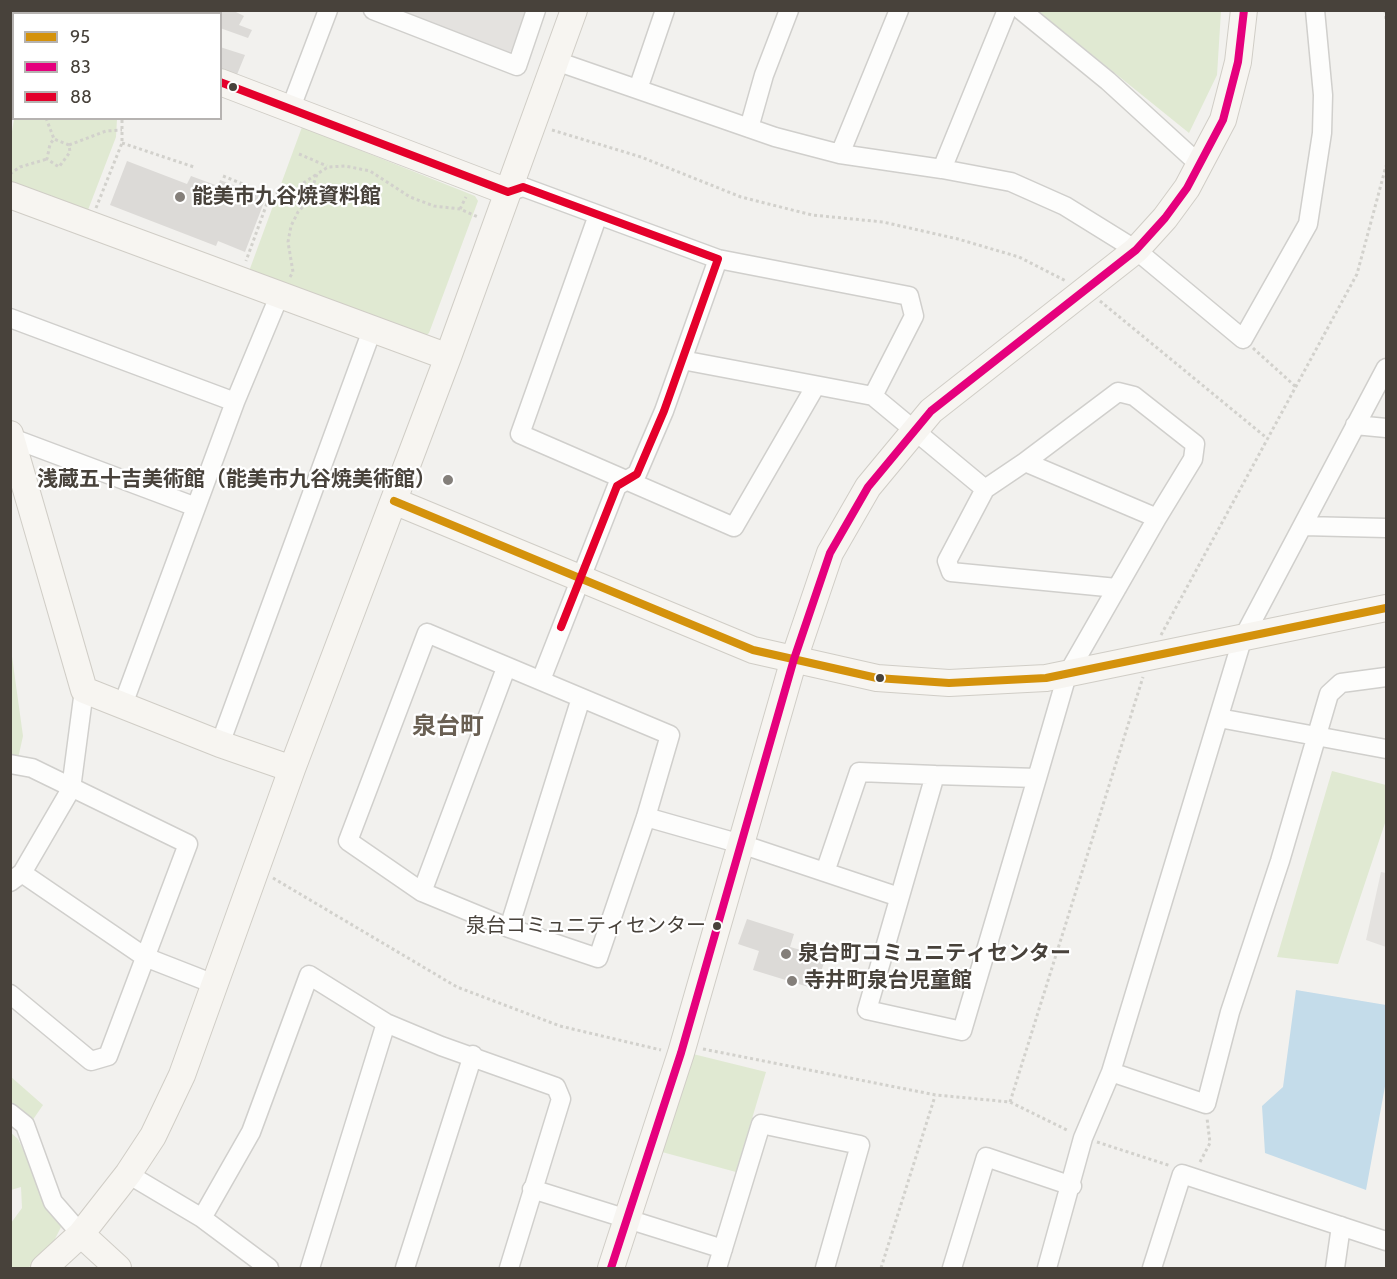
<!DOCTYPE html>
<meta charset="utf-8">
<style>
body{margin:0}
#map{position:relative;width:1397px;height:1279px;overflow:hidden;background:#f2f1ee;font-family:Cabin,sans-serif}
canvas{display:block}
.frame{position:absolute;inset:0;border:12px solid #48423b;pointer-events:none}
.legend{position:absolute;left:12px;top:12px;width:210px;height:108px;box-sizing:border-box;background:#fff;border:2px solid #b6b3b1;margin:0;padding:8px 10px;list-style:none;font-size:18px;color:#48423b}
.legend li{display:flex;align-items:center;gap:12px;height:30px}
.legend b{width:30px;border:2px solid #b6b3b1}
</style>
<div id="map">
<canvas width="1397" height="1279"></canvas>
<div class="frame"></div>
<ul class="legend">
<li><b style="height:8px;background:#d4920c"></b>95</li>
<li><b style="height:8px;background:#e5007d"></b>83</li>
<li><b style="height:8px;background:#e4002b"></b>88</li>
</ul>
</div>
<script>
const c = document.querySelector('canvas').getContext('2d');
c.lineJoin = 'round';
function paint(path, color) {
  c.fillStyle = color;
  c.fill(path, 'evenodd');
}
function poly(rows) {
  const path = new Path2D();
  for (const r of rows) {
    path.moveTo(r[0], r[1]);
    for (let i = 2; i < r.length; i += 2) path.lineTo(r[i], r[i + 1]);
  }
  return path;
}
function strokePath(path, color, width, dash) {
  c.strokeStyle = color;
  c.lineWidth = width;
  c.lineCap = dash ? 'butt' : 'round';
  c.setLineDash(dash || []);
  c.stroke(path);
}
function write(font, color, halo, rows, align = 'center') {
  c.font = font + ' Cabin,"Noto Sans JP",sans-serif';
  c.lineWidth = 4.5;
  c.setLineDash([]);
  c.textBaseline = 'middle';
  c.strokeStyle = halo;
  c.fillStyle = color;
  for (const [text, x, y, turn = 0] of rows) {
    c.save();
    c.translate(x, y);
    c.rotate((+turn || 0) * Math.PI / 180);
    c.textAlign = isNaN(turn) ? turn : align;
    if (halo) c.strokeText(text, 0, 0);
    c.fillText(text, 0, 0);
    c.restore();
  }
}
paint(poly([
 [1038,11,1221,11,1217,75,1189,133],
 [14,119,117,119,116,137,88,210,11,185,10,144],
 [302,127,475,196,478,201,429,333,423,338,248,274],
 [10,642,23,736,17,763,10,763],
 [1332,771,1386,785,1386,820,1338,964,1277,957],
 [693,1054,766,1072,736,1172,662,1152],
 [10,1076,43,1105,32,1121,11,1103],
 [10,1132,18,1139,61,1227,51,1247,28,1268,11,1268,11,1223,22,1208,21,1187,11,1190]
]), '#e0e9d2');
paint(poly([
 [400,11,526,11,515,49,508,53],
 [1381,872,1386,873,1386,947,1366,940]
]), '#e4e2df');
paint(poly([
 [1296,990,1386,1005,1386,1081,1366,1190,1265,1153,1262,1106,1283,1087]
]), '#c4dcea');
paint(poly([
 [195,10,232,10,244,16,239,25,252,30,248,38,220,28,220,14,193,14],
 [220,47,245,55,236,77,220,71],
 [127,161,187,184,191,176,218,186,220,180,266,197,245,252,218,241,216,246,110,205],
 [747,919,794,934,790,947,826,957,815,989,753,970,759,951,738,944]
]), '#dcdad7');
const street = poly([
 [373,10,517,66,536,10],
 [1021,10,1108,81,1200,165],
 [177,14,179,10],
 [556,61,775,137,840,154,942,169,1011,182,1065,206,1136,250,1243,339,1308,224,1322,133,1323,95,1315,10],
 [638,89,665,10],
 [290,110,328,10],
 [749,128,764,75,789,10],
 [840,154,899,10],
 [942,169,1007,10],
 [508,192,523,187,718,259,664,411,637,474,617,486,541,680],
 [598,215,520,434,734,527,815,387],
 [718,259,909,296,914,316,873,396],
 [10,318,235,402],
 [682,360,873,396,985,489,1025,462,1157,518,1067,675,1037,778,935,775,867,1010,962,1031,1037,778],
 [1355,425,1386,428],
 [12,438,196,507],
 [1025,462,1118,392,1134,396,1195,444,1193,459,1157,518],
 [985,489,947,561,951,572,1117,588],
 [1303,526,1386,528],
 [427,633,670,735,646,817,598,958,509,928,422,892,348,841,427,633],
 [122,707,235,402,280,294],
 [1219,718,1386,749],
 [220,744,372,330],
 [10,764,32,768,188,844,108,1056,91,1061,10,994],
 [646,817,741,844,899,897],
 [825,872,859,772,935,775],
 [22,873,145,957,214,984],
 [10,882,22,873,71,789,84,690],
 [422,892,506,668],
 [509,928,581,698],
 [1111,1072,1206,1104,1230,1012,1280,861,1329,694,1341,683,1386,677],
 [10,1113,25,1125,53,1202,81,1234],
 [128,1174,202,1218,269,1268],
 [532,1189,723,1249],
 [202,1218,251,1132,309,975,386,1023,441,1046,556,1087,561,1099,509,1268],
 [310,1268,386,1023],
 [405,1268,473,1055],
 [717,1268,761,1124,860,1145,825,1268],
 [952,1268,986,1157,1072,1186],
 [1047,1268,1083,1138,1111,1072,1242,640,1386,368],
 [1152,1268,1182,1174,1386,1241],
 [1335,1268,1341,1226]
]);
const secondary = poly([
 [38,10,46,14],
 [10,78,14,61],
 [220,82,508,192],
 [10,195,448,357],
 [10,434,84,690,220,744,292,769],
 [394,501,753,650,877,678,949,683,1046,678,1386,608],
 [81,1234,128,1174,153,1136,182,1075,292,769,448,357,574,10],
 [44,1268,81,1234,118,1268],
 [611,1268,681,1053,794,659,830,553,868,487,931,411,1136,250,1165,218,1187,188,1223,120,1238,62,1244,10]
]);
strokePath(street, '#d0cfcc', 21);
strokePath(secondary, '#d0cdc6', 28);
strokePath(poly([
 [1385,10,1386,19],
 [46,118,54,139],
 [552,130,641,157,741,197,812,215,883,222,958,239,1019,257,1066,281],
 [122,143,194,167],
 [69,145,54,139,50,144,47,159,59,167,70,152,69,145,106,131,122,130],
 [299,154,327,166],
 [10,174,20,167,47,159],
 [223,176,270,195,246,261],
 [270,195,293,190,317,174],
 [96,208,122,143,122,118],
 [460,209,466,197],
 [290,277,293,272,288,242,291,226,298,212,308,201,317,174,328,167,345,166,370,171,410,197,434,206,460,209,478,217],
 [1100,301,1268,439],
 [1253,348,1296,387],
 [1161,635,1357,274,1386,166],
 [273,878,457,987,560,1026,661,1050],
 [703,1049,936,1095,1010,1102,1069,1131],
 [1010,1102,1143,677],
 [1097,1142,1171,1166],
 [1200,1162,1210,1143,1207,1118],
 [881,1268,935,1096]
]), '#d2d1cc', 3, [3, 3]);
strokePath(street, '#fdfdfc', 18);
strokePath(secondary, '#f7f5f1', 26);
strokePath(poly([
 [394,501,753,650,877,678,949,683,1046,678,1386,608]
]), '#d4920c', 8);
strokePath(poly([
 [611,1268,681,1053,794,659,830,553,868,487,931,411,1136,250,1165,218,1187,188,1223,120,1238,62,1244,10]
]), '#e5007d', 8);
strokePath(poly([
 [220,82,508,192,523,187,718,259,664,411,637,474,617,486,561,627]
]), '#e4002b', 8);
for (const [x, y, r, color] of [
 [233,87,5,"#48423b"],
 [180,197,6,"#847f7a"],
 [448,480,6,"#847f7a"],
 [880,678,5,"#48423b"],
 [717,926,5,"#48423b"],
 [786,954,6,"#847f7a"],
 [792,981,6,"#847f7a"]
]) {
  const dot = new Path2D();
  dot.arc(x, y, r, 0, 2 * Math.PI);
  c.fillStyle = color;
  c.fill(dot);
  strokePath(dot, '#fff', 2);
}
write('20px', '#48423b', '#fff', [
 ["泉台コミュニティセンター",706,926]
], 'right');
write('bold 21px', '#48423b', '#fff', [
 ["能美市九谷焼資料館",192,197],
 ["浅蔵五十吉美術館（能美市九谷焼美術館）",436,480,"right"],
 ["泉台町コミュニティセンター",798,954],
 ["寺井町泉台児童館",804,981]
], 'left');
write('bold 24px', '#6a6053', '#fff', [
 ["泉台町",448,727]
]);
</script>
